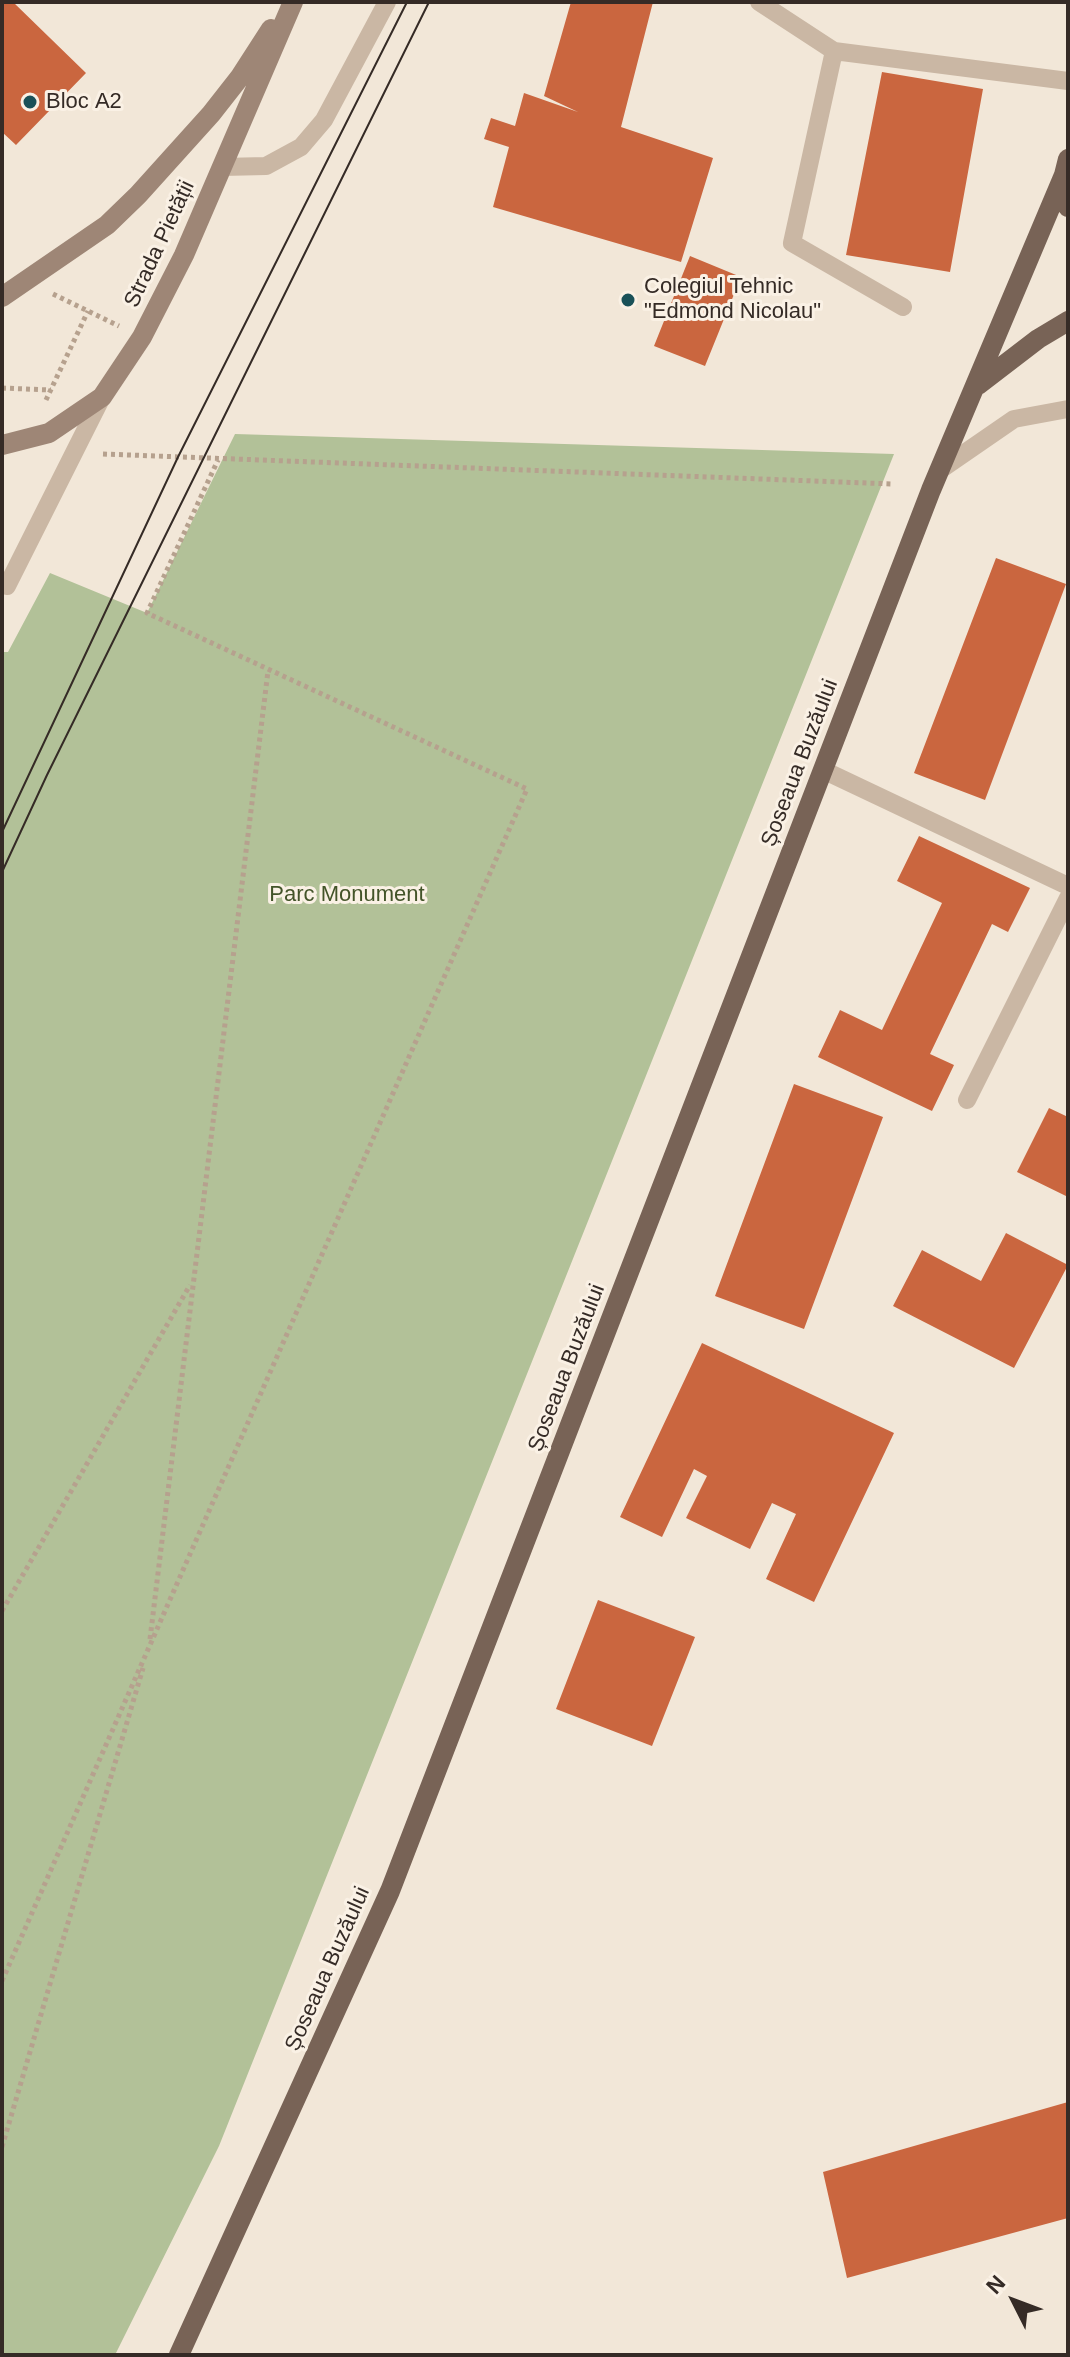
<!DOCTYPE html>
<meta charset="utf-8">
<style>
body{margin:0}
#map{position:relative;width:1070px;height:2357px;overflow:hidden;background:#f2e7d8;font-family:Arial,sans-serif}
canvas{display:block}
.frame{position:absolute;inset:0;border:4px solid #352b26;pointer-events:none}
.north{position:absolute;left:974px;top:2261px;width:80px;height:80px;-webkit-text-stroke:6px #faf1e5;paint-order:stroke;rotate:312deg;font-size:22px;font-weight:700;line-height:32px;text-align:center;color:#352b26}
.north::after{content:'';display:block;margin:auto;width:28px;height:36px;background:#352b26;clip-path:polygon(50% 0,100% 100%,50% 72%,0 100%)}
</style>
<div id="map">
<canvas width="1070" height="2357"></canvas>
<div class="frame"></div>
<div class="north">N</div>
</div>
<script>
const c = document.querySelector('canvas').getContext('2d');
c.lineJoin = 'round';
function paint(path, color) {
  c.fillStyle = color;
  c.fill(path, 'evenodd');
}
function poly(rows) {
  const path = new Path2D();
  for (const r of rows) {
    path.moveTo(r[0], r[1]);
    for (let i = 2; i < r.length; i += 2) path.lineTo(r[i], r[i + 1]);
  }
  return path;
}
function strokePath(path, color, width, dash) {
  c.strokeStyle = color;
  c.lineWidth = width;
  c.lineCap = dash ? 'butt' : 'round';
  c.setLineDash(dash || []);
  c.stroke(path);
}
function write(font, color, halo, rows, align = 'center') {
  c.font = font + ' Arial,sans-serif';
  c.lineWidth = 6;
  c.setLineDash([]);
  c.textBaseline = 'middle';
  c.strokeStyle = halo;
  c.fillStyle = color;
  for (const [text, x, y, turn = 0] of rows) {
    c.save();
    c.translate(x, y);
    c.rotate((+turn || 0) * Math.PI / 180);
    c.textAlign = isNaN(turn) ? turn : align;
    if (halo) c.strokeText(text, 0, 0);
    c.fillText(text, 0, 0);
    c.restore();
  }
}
paint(poly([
 [235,434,894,454,219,2146,115,2355,2,2355,2,652,8,652,50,573,147,613]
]), '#b2c198');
paint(poly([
 [2,2,13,2,86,73,16,145,2,132],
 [571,2,653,2,621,127,713,158,681,262,493,207,509,147,484,139,491,118,515,126,524,93,578,112,544,96],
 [882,72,983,89,950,272,846,255],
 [690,256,741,277,705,366,654,346],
 [996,558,1066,584,985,800,914,773],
 [919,836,1030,888,1008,932,992,924,930,1054,954,1065,932,1111,818,1057,840,1010,882,1030,942,903,897,881],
 [794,1084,883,1117,804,1329,715,1296],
 [1049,1108,1068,1117,1068,1197,1017,1172],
 [1006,1233,1068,1265,1014,1368,893,1306,922,1250,981,1281],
 [702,1343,894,1433,814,1602,766,1579,796,1514,772,1503,750,1549,686,1518,707,1476,694,1469,662,1537,620,1517],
 [598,1600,695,1637,652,1746,556,1709],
 [1068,2102,1068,2218,847,2278,823,2172]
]), '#ca663f');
strokePath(poly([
 [53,294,119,326],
 [2,388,51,390],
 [46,400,88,311],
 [103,454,893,484],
 [2,1611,190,1285],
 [150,1639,268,671],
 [2,1981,527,789,147,613,218,460],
 [2,2147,143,1668]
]), '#b6a18e', 5, [4, 4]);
strokePath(poly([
 [759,2,834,51],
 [222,167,266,166,301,147,324,120,387,2],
 [903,307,792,243,834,51,1068,81],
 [940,470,1014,419,1068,409],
 [2,585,7,586,102,397],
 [823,770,1068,886],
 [967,1100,1068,898]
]), '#cab7a4', 18);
strokePath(poly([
 [2,297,107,225,138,195,211,114,240,77,271,29],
 [2,445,49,433,102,397,142,337,184,255,293,2]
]), '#9e8676', 20);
strokePath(poly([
 [1068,159,1064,175,1068,207],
 [978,385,1038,339,1068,321],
 [179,2355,390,1891,931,490,1064,175]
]), '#786356', 20);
strokePath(poly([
 [2,832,178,457,407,2],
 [2,872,47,775,429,2]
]), '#352b26', 2);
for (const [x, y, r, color] of [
 [30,102,8,"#1a5158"],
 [628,300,8,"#1a5158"]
]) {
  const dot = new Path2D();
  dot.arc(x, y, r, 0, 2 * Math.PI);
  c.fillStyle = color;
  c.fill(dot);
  strokePath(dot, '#faf1e5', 3);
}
write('22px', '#352b26', '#faf1e5', [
 ["Bloc A2",46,102],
 ["Colegiul Tehnic",644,287],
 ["\"Edmond Nicolau\"",644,312]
], 'left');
write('22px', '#352b26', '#faf1e5', [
 ["Strada Pietății",160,244,-65],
 ["Șoseaua Buzăului",800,763,-69],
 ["Șoseaua Buzăului",567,1368,-69],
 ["Șoseaua Buzăului",328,1969,-66]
]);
write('22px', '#435429', '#faf1e5', [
 ["Parc Monument",347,895]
]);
</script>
